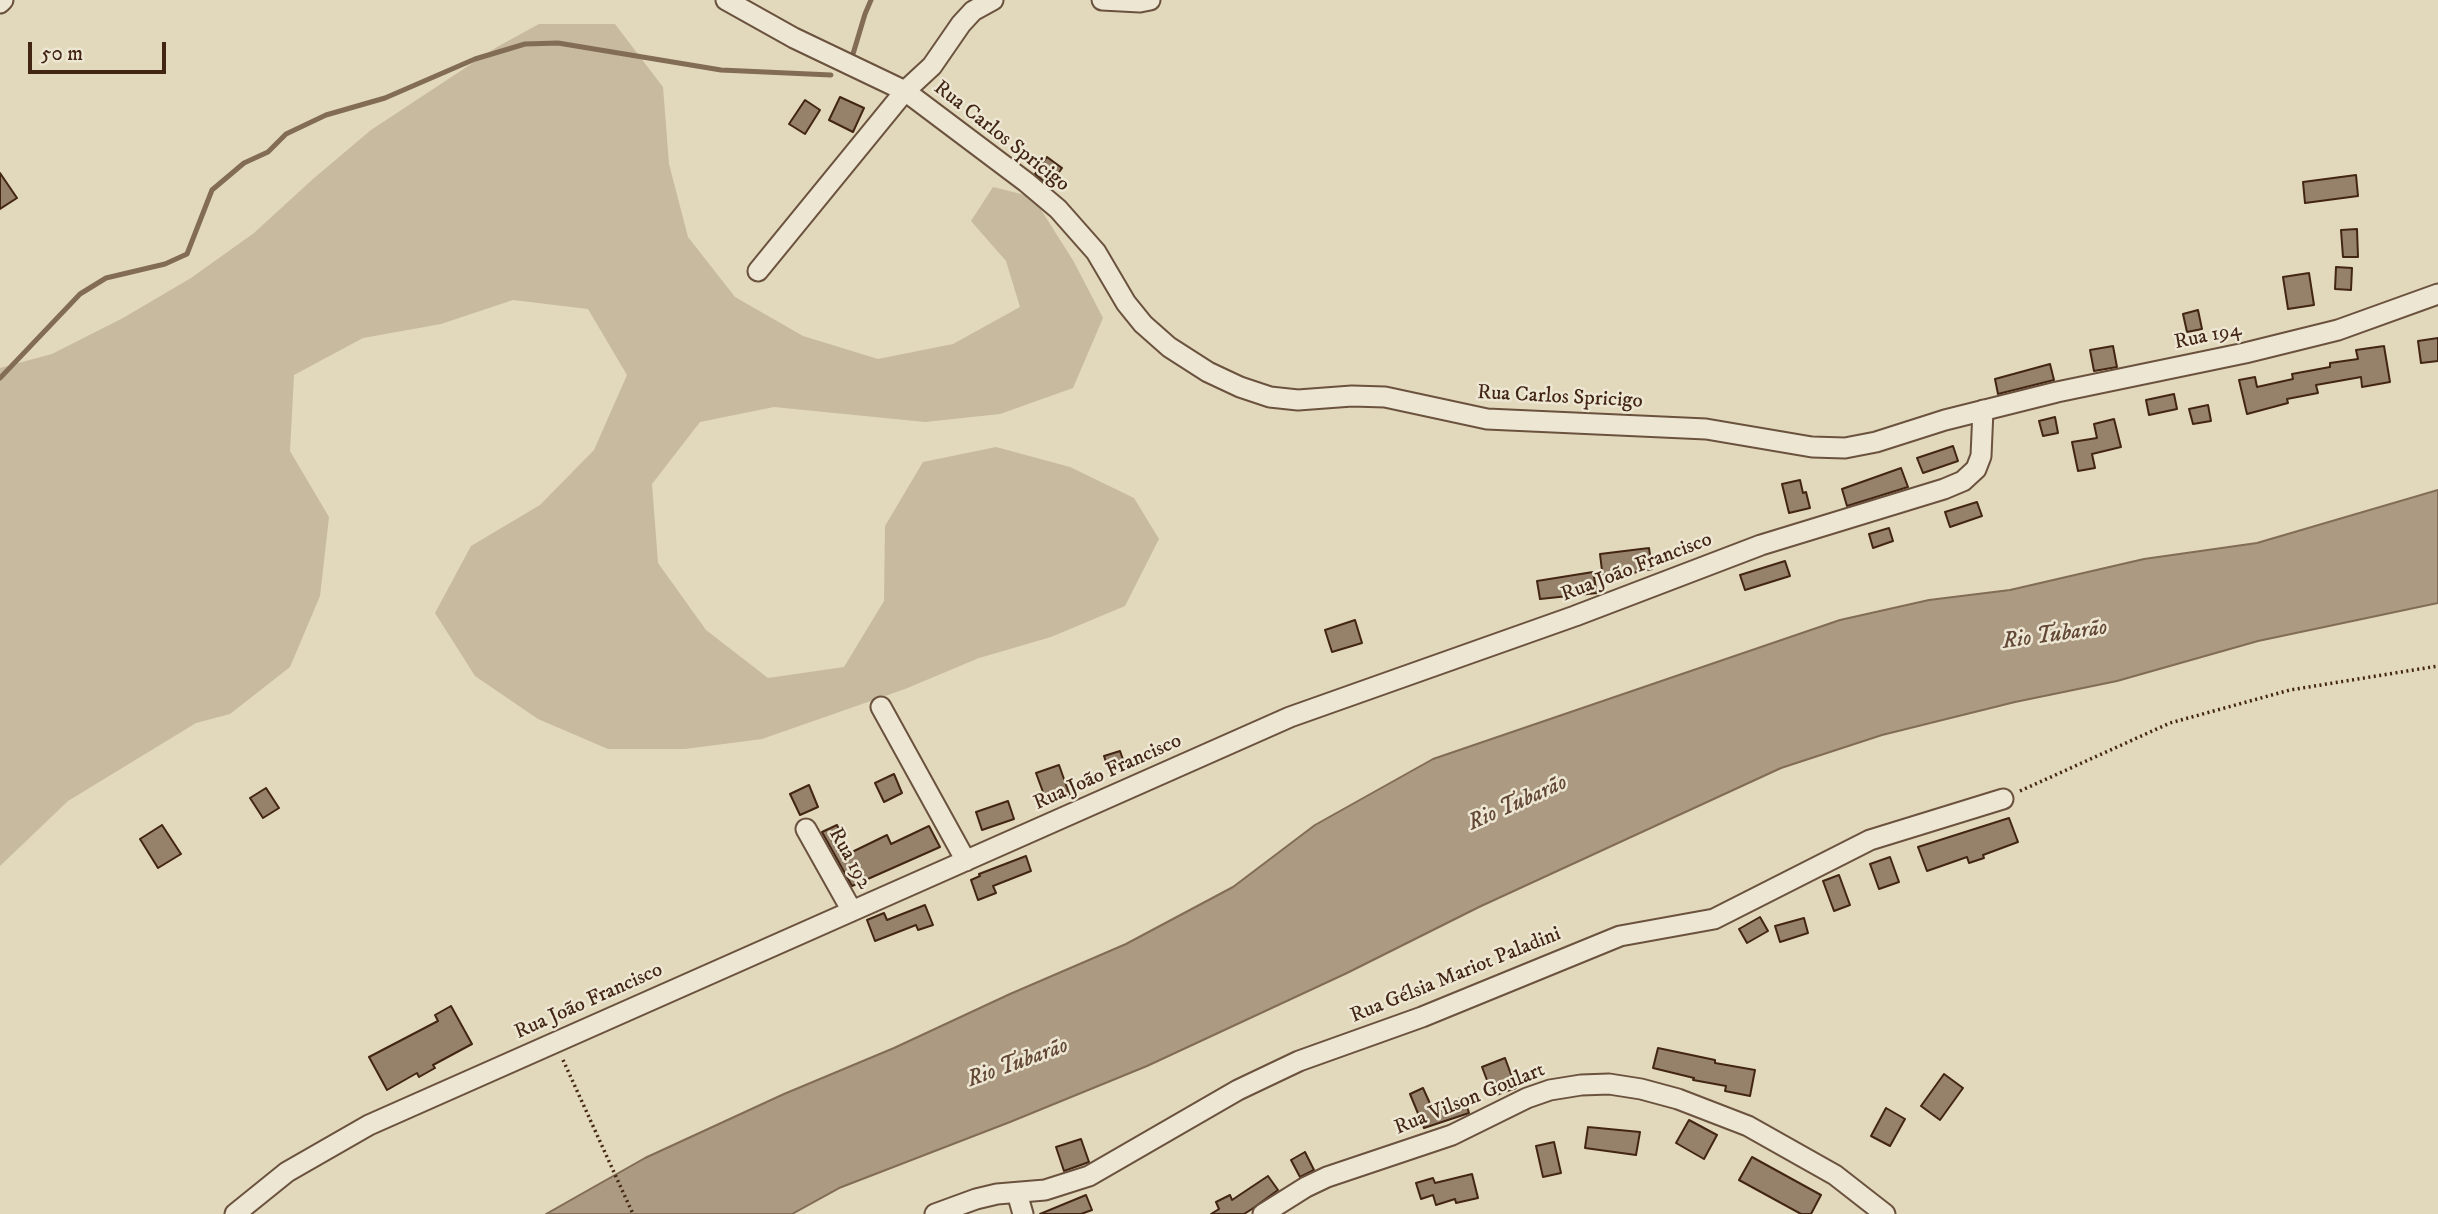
<!DOCTYPE html>
<meta charset="utf-8">
<style>
body{margin:0}
#map{position:relative;width:2438px;height:1214px;overflow:hidden;background:#e2d8bb;font-family:"IM FELL DW Pica",serif}
canvas{display:block}
.scale{position:absolute;left:28px;top:42px;width:138px;height:32px;box-sizing:border-box;border:4px solid #432514;border-top:0;padding-left:9px;font-size:21px;line-height:24px;white-space:nowrap;color:#432514;-webkit-text-stroke:5px #ece6d3;paint-order:stroke}
</style>
<div id="map">
<canvas width="2438" height="1214"></canvas>
<div class="scale">50 m</div>
</div>
<script>
const c = document.querySelector('canvas').getContext('2d');
c.lineJoin = 'round';
function paint(path, color) {
  c.fillStyle = color;
  c.fill(path, 'evenodd');
}
function poly(rows) {
  const path = new Path2D();
  for (const r of rows) {
    path.moveTo(r[0], r[1]);
    for (let i = 2; i < r.length; i += 2) path.lineTo(r[i], r[i + 1]);
  }
  return path;
}
function strokePath(path, color, width, dash) {
  c.strokeStyle = color;
  c.lineWidth = width;
  c.lineCap = dash ? 'butt' : 'round';
  c.setLineDash(dash || []);
  c.stroke(path);
}
function write(font, color, halo, rows, align = 'center') {
  c.font = font + ' "IM FELL DW Pica",serif';
  c.lineWidth = 5;
  c.setLineDash([]);
  c.textBaseline = 'middle';
  c.strokeStyle = halo;
  c.fillStyle = color;
  for (const [text, x, y, turn = 0] of rows) {
    c.save();
    c.translate(x, y);
    c.rotate((+turn || 0) * Math.PI / 180);
    c.textAlign = isNaN(turn) ? turn : align;
    if (halo) c.strokeText(text, 0, 0);
    c.fillText(text, 0, 0);
    c.restore();
  }
}
paint(poly([
 [539,24,615,24,663,87,669,164,688,237,735,297,803,336,878,359,953,344,1020,307,1006,261,971,221,993,187,1033,197,1074,262,1103,318,1073,388,1000,414,925,422,774,407,700,422,652,484,658,563,706,630,768,678,844,667,884,601,885,526,923,462,996,447,1070,467,1134,498,1159,539,1125,606,1051,637,979,658,905,689,762,739,685,749,608,749,538,719,475,676,435,613,471,546,540,505,594,450,627,375,588,309,513,300,441,324,363,338,294,375,290,451,329,517,320,596,290,667,230,714,196,723,68,801,0,866,0,368,52,354,123,318,191,278,254,233,313,179,371,130,497,47]
]), '#c7ba9f');
const water = poly([
 [2438,490,2438,603,2258,641,2117,681,2015,702,1882,735,1781,768,1479,907,1347,973,1147,1066,1010,1122,839,1188,792,1214,546,1214,645,1158,784,1094,894,1048,1010,994,1126,944,1233,887,1315,825,1433,759,1840,620,1929,600,2010,590,2144,559,2257,543,2438,490]
]);
paint(water, '#ac9b82');
strokePath(water, '#826c56', 2);
strokePath(poly([
 [853,54,865,14,871,0],
 [0,378,80,294,106,278,165,264,187,254,212,190,244,163,268,152,286,134,326,115,385,98,475,59,525,44,558,43,721,70,831,75]
]), '#826c56', 5);
const building = poly([
 [840,97,864,108,853,132,829,120,840,97],
 [805,100,820,110,805,134,789,124,805,100],
 [1047,157,1062,168,1049,186,1035,174,1047,157],
 [0,173,17,198,0,209,0,173],
 [2356,175,2358,196,2305,203,2303,182,2356,175],
 [2357,229,2358,257,2343,257,2341,230,2357,229],
 [2336,267,2352,268,2351,290,2335,289,2336,267],
 [2309,273,2314,305,2288,309,2283,277,2309,273],
 [2198,310,2202,329,2187,332,2183,314,2198,310],
 [2438,338,2438,361,2421,363,2418,341,2438,338],
 [2113,346,2117,367,2094,371,2090,350,2113,346],
 [2384,346,2390,382,2362,387,2361,377,2316,385,2318,393,2287,399,2288,403,2247,414,2239,380,2255,377,2257,387,2293,379,2292,374,2330,367,2330,363,2358,359,2356,350,2384,346],
 [2050,364,2054,380,1998,394,1995,379,2050,364],
 [2174,394,2177,409,2149,415,2146,400,2174,394],
 [2208,405,2211,421,2193,424,2189,409,2208,405],
 [2055,417,2058,433,2043,436,2039,421,2055,417],
 [2114,419,2121,447,2092,454,2095,468,2078,471,2072,442,2097,438,2094,424,2114,419],
 [1953,446,1958,461,1923,473,1917,458,1953,446],
 [1901,468,1908,487,1847,506,1842,489,1901,468],
 [1800,480,1803,493,1806,492,1810,508,1789,513,1782,484,1800,480],
 [1977,502,1982,516,1950,527,1945,512,1977,502],
 [1889,528,1893,541,1873,548,1869,534,1889,528],
 [1649,548,1652,569,1603,579,1600,554,1649,548],
 [1785,561,1790,576,1745,590,1740,575,1785,561],
 [1593,572,1597,593,1540,599,1537,581,1593,572],
 [1355,620,1362,643,1332,652,1325,630,1355,620],
 [1120,751,1126,768,1110,774,1104,756,1120,751],
 [1059,765,1070,796,1047,803,1036,773,1059,765],
 [894,774,902,793,884,802,875,783,894,774],
 [809,785,818,807,800,815,790,794,809,785],
 [266,788,279,808,263,818,250,798,266,788],
 [1008,801,1014,819,982,830,976,812,1008,801],
 [2009,818,2018,842,1983,855,1984,858,1969,863,1967,857,1927,871,1918,847,2009,818],
 [162,825,181,854,158,868,140,839,162,825],
 [837,825,850,853,887,835,891,844,929,826,940,847,852,886,822,832,837,825],
 [1026,856,1031,871,993,886,996,893,978,900,971,880,980,876,979,874,1026,856],
 [1890,857,1899,882,1879,889,1870,864,1890,857],
 [1839,875,1850,905,1834,911,1823,881,1839,875],
 [925,905,933,925,918,930,916,925,875,941,867,920,884,913,887,920,925,905],
 [1760,917,1768,931,1747,943,1739,929,1760,917],
 [1804,918,1808,933,1780,942,1775,926,1804,918],
 [451,1006,472,1044,433,1065,435,1068,419,1077,417,1073,387,1090,369,1057,438,1021,435,1015,451,1006],
 [1658,1048,1715,1060,1715,1063,1755,1070,1750,1096,1725,1091,1726,1086,1693,1080,1694,1078,1653,1068,1658,1048],
 [1505,1058,1516,1088,1493,1096,1482,1067,1505,1058],
 [1944,1074,1963,1088,1940,1120,1921,1106,1944,1074],
 [1423,1088,1432,1108,1464,1097,1469,1113,1424,1128,1410,1094,1423,1088],
 [1886,1108,1905,1119,1890,1146,1871,1136,1886,1108],
 [1689,1120,1717,1135,1704,1159,1676,1143,1689,1120],
 [1588,1127,1640,1132,1636,1155,1585,1148,1588,1127],
 [1081,1139,1089,1162,1064,1171,1056,1147,1081,1139],
 [1554,1142,1561,1173,1543,1177,1536,1146,1554,1142],
 [1305,1152,1314,1170,1300,1177,1291,1160,1305,1152],
 [1752,1157,1821,1195,1811,1214,1801,1214,1739,1180,1752,1157],
 [1472,1174,1478,1198,1456,1203,1455,1199,1436,1205,1433,1195,1421,1199,1416,1183,1433,1178,1435,1183,1472,1174],
 [1268,1176,1278,1190,1252,1209,1244,1214,1211,1214,1219,1209,1216,1202,1230,1195,1232,1200,1268,1176],
 [1086,1195,1092,1210,1081,1214,1040,1214,1086,1195]
]);
paint(building, '#96826b');
strokePath(building, '#432514', 2);
const minor = poly([
 [726,0,794,38,905,91,1026,182,1058,209,1096,252,1126,303,1143,324,1169,347,1208,372,1240,387,1270,397,1298,400,1352,396,1385,397,1487,419,1706,429,1812,447,1845,448,1876,442,1945,420,2057,392,2245,353,2338,330,2438,294],
 [1102,0,1140,2,1150,0],
 [0,3,3,0],
 [758,271,905,91,932,66,961,24,973,11,993,0],
 [881,707,966,861],
 [806,829,852,911],
 [1017,1193,1023,1214],
 [235,1214,287,1172,369,1125,1290,717,1575,616,1761,545,1944,489,1963,481,1976,469,1981,456,1983,410],
 [935,1214,976,1199,997,1194,1045,1190,1089,1176,1238,1090,1299,1061,1422,1017,1620,936,1714,919,1870,840,2003,799],
 [1263,1214,1306,1187,1327,1177,1452,1135,1527,1098,1550,1090,1581,1085,1609,1084,1641,1089,1678,1099,1748,1126,1835,1175,1885,1214]
]);
strokePath(minor, '#6b523e', 23);
strokePath(poly([
 [2020,791,2170,723,2290,690,2438,666],
 [563,1060,633,1214]
]), '#432514', 3.5, [2, 3.5]);
strokePath(minor, '#ece6d3', 19);
write('21px', '#432514', '#ece6d3', [
 ["Rua Carlos Spricigo",1001,137,38],
 ["Rua 194",2208,337,-12],
 ["Rua Carlos Spricigo",1560,398,3],
 ["Rua João Francisco",1637,568,-21],
 ["Rua João Francisco",1108,773,-24],
 ["Rua 192",849,859,61],
 ["Rua Gélsia Mariot Paladini",1456,976,-22],
 ["Rua João Francisco",589,1002,-24],
 ["Rua Vilson Goulart",1470,1100,-22]
]);
write('italic 23px', '#624835', '#ece6d3', [
 ["Rio Tubarão",2055,636,-8],
 ["Rio Tubarão",1518,804,-24],
 ["Rio Tubarão",1018,1064,-20]
]);
</script>
